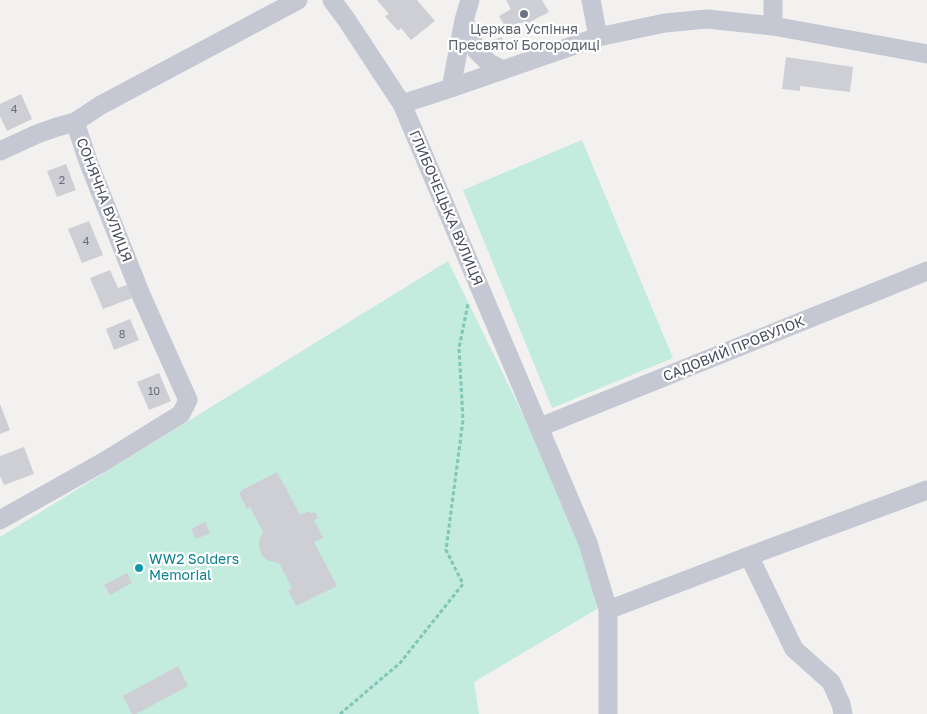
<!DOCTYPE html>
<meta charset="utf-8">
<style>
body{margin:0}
canvas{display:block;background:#f2f1f0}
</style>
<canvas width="927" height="714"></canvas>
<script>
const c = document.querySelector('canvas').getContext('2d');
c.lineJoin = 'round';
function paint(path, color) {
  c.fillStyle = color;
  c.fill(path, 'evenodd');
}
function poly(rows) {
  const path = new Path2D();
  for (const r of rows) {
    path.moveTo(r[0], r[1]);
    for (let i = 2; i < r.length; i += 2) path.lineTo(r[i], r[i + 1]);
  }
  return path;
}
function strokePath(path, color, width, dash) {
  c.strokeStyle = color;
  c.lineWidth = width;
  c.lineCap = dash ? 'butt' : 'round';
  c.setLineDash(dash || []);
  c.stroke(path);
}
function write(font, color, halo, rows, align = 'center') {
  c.font = font + ' "Golos Text",sans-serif';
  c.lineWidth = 4.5;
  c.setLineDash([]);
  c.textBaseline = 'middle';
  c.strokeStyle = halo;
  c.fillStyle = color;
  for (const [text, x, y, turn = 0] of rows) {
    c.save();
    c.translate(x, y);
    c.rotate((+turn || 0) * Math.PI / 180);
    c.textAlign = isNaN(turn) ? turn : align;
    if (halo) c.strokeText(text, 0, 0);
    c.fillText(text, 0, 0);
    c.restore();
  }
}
paint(poly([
 [582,140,673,358,552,408,463,190],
 [448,261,577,525,597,609,474,682,479,714,0,714,0,537]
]), '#c3ebde');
paint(poly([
 [377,0,417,0,435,21,411,40,401,28,398,31,385,16,389,14],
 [506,0,542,0,549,12,528,23,518,23,507,30,499,16,511,9],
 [502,37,505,48,494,52,490,41],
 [786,57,853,67,850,92,800,86,800,91,782,89],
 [21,94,32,119,7,131,0,116,0,104],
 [66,164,76,190,57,197,47,171],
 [89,221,103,255,82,263,68,229],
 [110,270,118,288,127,285,132,298,103,309,90,278],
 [130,319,139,340,114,350,106,329],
 [159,373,171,401,149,410,137,382],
 [0,404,10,430,0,434],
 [24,447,34,474,4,485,0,476,0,456],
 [277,472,300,515,309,511,311,514,315,512,318,518,314,520,323,538,314,542,337,586,296,606,288,590,292,588,279,563,269,561,264,558,261,553,259,547,259,541,263,532,250,507,247,509,239,493,242,491,242,490],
 [205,522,210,533,196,539,191,529],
 [127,573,132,583,110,595,104,585],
 [178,666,188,686,136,714,132,714,123,696]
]), '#ceced5');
strokePath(poly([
 [340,714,400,663,463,584,446,550,463,420,459,348,468,304]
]), '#7ec6b7', 3, [4, 2.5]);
strokePath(poly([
 [332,0,346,19,402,104,588,543,608,610],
 [591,0,598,37],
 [773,0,773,26],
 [464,20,477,51,489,63,503,70],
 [451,88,464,20,470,0],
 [402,104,451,88,598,37,665,23,707,19,773,26,927,54],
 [0,151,37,134,57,127,75,122],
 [540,427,927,271],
 [0,520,105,461,181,414,188,400,141,295,88,161,75,122,101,105,298,0],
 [749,556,794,649,831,682,841,704,843,714],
 [608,714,608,610,749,556,927,490]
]), '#c5c8d3', 19);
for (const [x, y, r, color] of [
 [524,14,5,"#6b7280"],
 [139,568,5,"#0f9aa8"]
]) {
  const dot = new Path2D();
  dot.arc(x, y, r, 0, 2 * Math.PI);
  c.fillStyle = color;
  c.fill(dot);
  strokePath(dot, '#fff', 2);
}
write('11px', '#6b6e7a', null, [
 ["4",14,110],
 ["2",62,181],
 ["4",86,242],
 ["8",122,335],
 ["10",154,392]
]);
write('14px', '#5b616d', '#fff', [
 ["Церква Успіння",524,30],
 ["Пресвятої Богородиці",524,46]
]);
write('14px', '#4a4e5c', '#fff', [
 ["СОНЯЧНА ВУЛИЦЯ",104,200,69],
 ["ГЛИБОЧЕЦЬКА ВУЛИЦЯ",446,208,67],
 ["САДОВИЙ ПРОВУЛОК",734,349,-22]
]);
write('14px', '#0d838f', '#fff', [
 ["WW2 Solders",149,560],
 ["Memorial",149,576]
], 'left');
</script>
